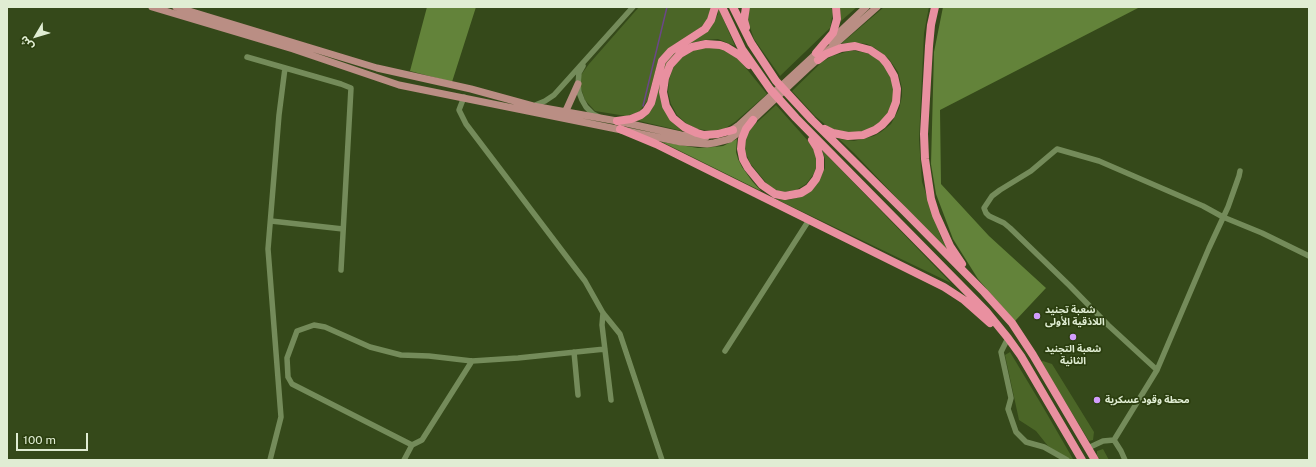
<!DOCTYPE html>
<meta charset="utf-8">
<style>
body{margin:0}
#map{position:relative;width:1316px;height:467px;overflow:hidden;background:#35491a;font-family:"Public Sans","Noto Sans Arabic",sans-serif}
canvas{display:block}
.frame{position:absolute;inset:0;border:8px solid #e0edd3;pointer-events:none}
.north{position:absolute;left:16px;top:16px;width:40px;height:40px;-webkit-text-stroke:3px #2b3e0f;paint-order:stroke;rotate:232deg;font-size:11px;font-weight:700;line-height:16px;text-align:center;color:#e0edd3}
.north::after{content:'';display:block;margin:auto;width:14px;height:18px;background:#e0edd3;clip-path:polygon(50% 0,100% 100%,50% 72%,0 100%)}
.scale{position:absolute;left:16px;top:433px;width:72px;height:18px;box-sizing:border-box;border:2px solid #e0edd3;border-top:0;padding-left:5px;font-size:12px;line-height:14px;white-space:nowrap;color:#e0edd3;-webkit-text-stroke:3px #2b3e0f;paint-order:stroke}
</style>
<div id="map">
<canvas width="1316" height="467"></canvas>
<div class="frame"></div>
<div class="north">ش</div>
<div class="scale">100 m</div>
</div>
<script>
const c = document.querySelector('canvas').getContext('2d');
c.lineJoin = 'round';
function paint(path, color) {
  c.fillStyle = color;
  c.fill(path, 'evenodd');
}
function poly(rows) {
  const path = new Path2D();
  for (const r of rows) {
    path.moveTo(r[0], r[1]);
    for (let i = 2; i < r.length; i += 2) path.lineTo(r[i], r[i + 1]);
  }
  return path;
}
function strokePath(path, color, width, dash) {
  c.strokeStyle = color;
  c.lineWidth = width;
  c.lineCap = dash ? 'butt' : 'round';
  c.setLineDash(dash || []);
  c.stroke(path);
}
function write(font, color, halo, rows, align = 'center') {
  c.font = font + ' "Public Sans","Noto Sans Arabic",sans-serif';
  c.lineWidth = 3.5;
  c.setLineDash([]);
  c.textBaseline = 'middle';
  c.strokeStyle = halo;
  c.fillStyle = color;
  for (const [text, x, y, turn = 0] of rows) {
    c.save();
    c.translate(x, y);
    c.rotate((+turn || 0) * Math.PI / 180);
    c.textAlign = isNaN(turn) ? turn : align;
    if (halo) c.strokeText(text, 0, 0);
    c.fillText(text, 0, 0);
    c.restore();
  }
}
paint(poly([
 [639,7,711,7,709,19,701,27,672,46,659,58,647,101,639,112,626,116,595,111,585,100,581,88,581,75,589,64],
 [718,7,735,46,718,39,704,40,691,43,677,52,660,83,673,123,682,131,635,120,645,117,652,109,665,61,713,23,718,14],
 [750,7,831,7,833,12,830,28,780,76,754,39,748,21,748,10],
 [840,7,857,7,841,21],
 [884,7,929,7,924,33,919,140,922,182,941,238,951,255,854,153,839,139,854,141,874,136,881,132,891,124,899,109,902,96,902,88,898,72,889,59,875,48,867,44,859,43,842,43],
 [705,47,719,48,731,53,741,62,767,94,735,122,724,129,711,131,698,129,687,124,677,115,671,104,668,92,669,80,673,68,681,58,693,51],
 [849,51,856,51,866,53,876,57,883,63,888,71,894,89,893,102,888,114,881,122,871,129,859,132,851,133,833,129,827,126,815,116,792,91,822,62,832,56],
 [776,105,809,142,814,151,816,156,816,168,813,175,806,184,796,190,784,192,778,191,768,185,750,163,744,149,747,135,751,128],
 [822,150,951,283,776,199,789,200,802,196,820,178,825,168,825,159],
 [1010,352,1043,407,1073,459,1069,460,1048,446,1036,431,1019,420,1005,355],
 [1043,361,1052,364,1094,432,1093,440,1089,441,1041,362],
 [1103,449,1109,460,1100,460,1097,455,1097,451]
]), '#4b6627');
paint(poly([
 [427,7,476,7,452,82,410,71],
 [943,7,1140,7,940,110,941,184,989,236,1046,288,1015,321,978,279,953,239,936,194,931,164,934,52],
 [737,139,736,152,738,159,742,167,752,181,761,191,662,142,698,148,714,147,723,146]
]), '#63833a');
strokePath(poly([
 [643,106,667,7]
]), '#6b4787', 1.5);
strokePath(poly([
 [247,57,341,84,351,88,341,270],
 [583,66,579,73,578,84,579,92,582,100,586,107,593,114,599,117],
 [464,97,459,110,466,124,585,281,603,313,620,334,662,460],
 [533,106,545,101,554,95,633,7],
 [271,221,343,229],
 [603,313,602,325,611,400],
 [1008,338,1001,352,1011,398,1008,409,1016,432,1026,442,1044,447,1067,460],
 [725,351,809,220],
 [574,352,578,395],
 [472,361,422,440,412,445,292,384,288,377,287,358,297,331,314,325,325,327,370,347,401,355,429,356,472,361,518,358,605,349],
 [1157,370,1108,325,1070,286,1010,228,1004,223,989,216,986,213,984,208,992,196,1000,190,1031,171,1057,149,1099,161,1203,206,1223,217,1262,233,1309,256],
 [1114,440,1157,370,1209,248,1228,207,1239,176,1240,171],
 [1088,448,1103,441,1114,440,1121,451,1125,460],
 [270,460,281,417,268,249,279,115,285,68],
 [404,460,412,445]
]), '#748b5a', 5.5);
strokePath(poly([
 [152,7,293,49,399,85,681,142,707,144,714,143,730,139,743,129,807,69,877,7],
 [176,7,377,68,471,89,533,106,617,121,681,135,706,137],
 [830,41,866,7],
 [564,115,578,84],
 [729,132,739,125,819,51]
]), '#ba8e84', 7);
strokePath(poly([
 [722,7,742,49,770,89,796,118,986,311,1008,338,1021,356,1082,460],
 [733,7,751,43,776,81,812,120,904,211,984,292,1012,323,1033,355,1095,460],
 [746,7,744,20,746,27],
 [935,7,931,25,929,46,924,134,925,159,931,199,936,215,950,246,962,264],
 [816,53,833,33,837,19,836,7],
 [818,60,826,54,841,48,855,46,870,50,882,58,887,64,894,76,897,89,896,102,891,115,882,125,875,130,863,135,848,136,833,133,825,129],
 [753,120,746,129,742,139,741,149,743,159,748,168,762,185,775,194,785,196,801,193,809,188,816,179,820,169,820,158,817,148,812,140],
 [617,121,631,119,641,115,646,111,651,103,662,61,671,51,705,29,711,20,715,7],
 [620,129,656,144,944,287,964,300,990,323],
 [733,130,718,134,704,135,697,133,684,127,673,118,666,106,663,92,665,78,670,65,680,54,692,47,706,44,720,45,726,47,739,55,749,65]
]), '#e990a0', 8);
for (const [x, y, r, color] of [
 [1037,316,4,"#d29dfd"],
 [1073,337,4,"#d29dfd"],
 [1097,400,4,"#d29dfd"]
]) {
  const dot = new Path2D();
  dot.arc(x, y, r, 0, 2 * Math.PI);
  c.fillStyle = color;
  c.fill(dot);
  strokePath(dot, '#2b3e0f', 1.5);
}
write('bold 10px', '#e0edd3', '#2b3e0f', [
 ["شعبة تجنيد",1045,310],
 ["اللاذقية الأولى",1045,322],
 ["شعبة التجنيد",1073,349,"center"],
 ["الثانية",1073,361,"center"],
 ["محطة وقود عسكرية",1105,400]
], 'left');
</script>
